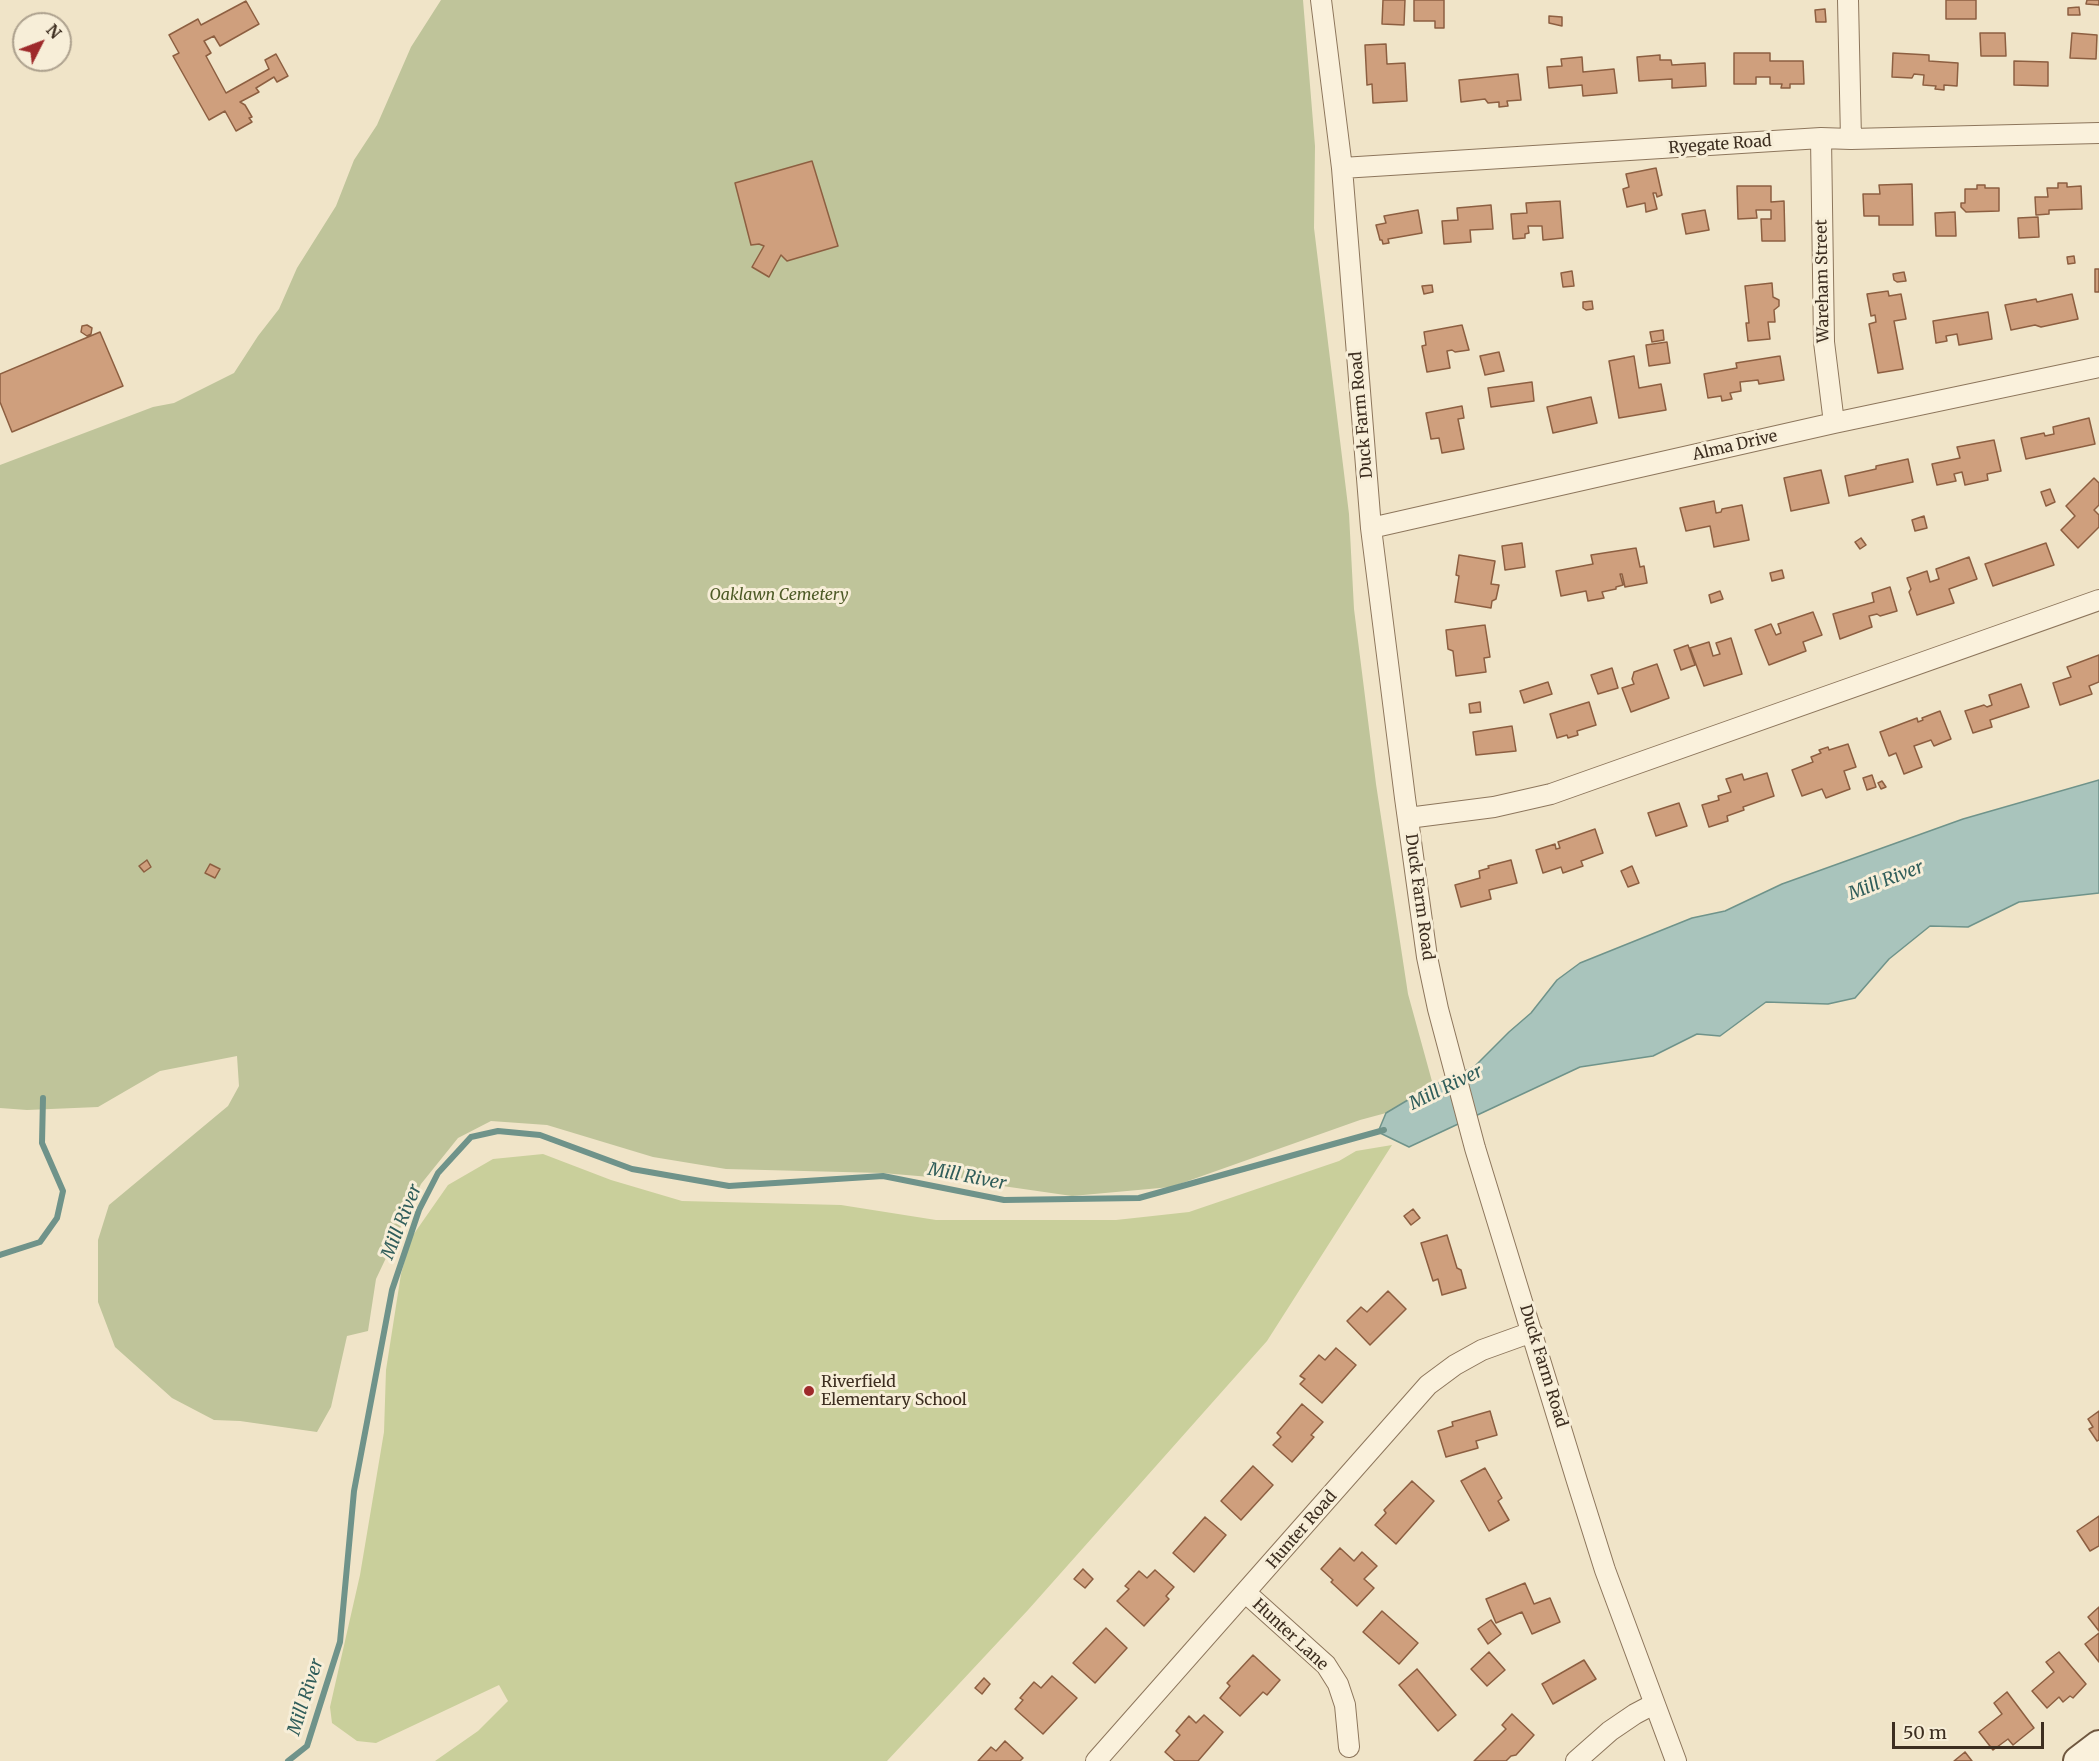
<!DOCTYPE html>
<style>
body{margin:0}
#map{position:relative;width:2099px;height:1761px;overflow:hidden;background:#f0e4c8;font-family:Merriweather,serif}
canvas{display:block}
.north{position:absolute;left:12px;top:12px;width:60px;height:60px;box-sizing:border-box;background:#f7eed8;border:2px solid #ada18e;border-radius:50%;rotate:48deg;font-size:16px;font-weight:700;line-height:24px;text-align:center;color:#3d2e20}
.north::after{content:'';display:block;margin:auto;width:21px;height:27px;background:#9e2a2b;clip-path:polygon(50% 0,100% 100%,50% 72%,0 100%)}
.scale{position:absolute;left:1892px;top:1722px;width:152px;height:27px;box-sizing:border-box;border:3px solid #3d2e20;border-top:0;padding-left:8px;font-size:18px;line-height:21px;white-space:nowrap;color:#3d2e20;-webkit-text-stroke:4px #f7eed8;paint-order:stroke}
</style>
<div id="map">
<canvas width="2099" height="1761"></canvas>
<div class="north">N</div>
<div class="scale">50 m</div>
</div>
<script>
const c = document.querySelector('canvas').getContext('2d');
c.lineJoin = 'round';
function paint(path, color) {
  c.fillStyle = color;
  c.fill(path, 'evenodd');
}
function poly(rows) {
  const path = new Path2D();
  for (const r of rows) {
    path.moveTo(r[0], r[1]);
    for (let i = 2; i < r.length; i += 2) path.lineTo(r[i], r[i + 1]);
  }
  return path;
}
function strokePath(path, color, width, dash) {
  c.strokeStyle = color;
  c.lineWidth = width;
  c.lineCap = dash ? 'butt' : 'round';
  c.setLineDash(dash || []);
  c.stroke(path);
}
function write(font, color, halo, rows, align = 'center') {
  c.font = font + ' Merriweather,serif';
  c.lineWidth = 6;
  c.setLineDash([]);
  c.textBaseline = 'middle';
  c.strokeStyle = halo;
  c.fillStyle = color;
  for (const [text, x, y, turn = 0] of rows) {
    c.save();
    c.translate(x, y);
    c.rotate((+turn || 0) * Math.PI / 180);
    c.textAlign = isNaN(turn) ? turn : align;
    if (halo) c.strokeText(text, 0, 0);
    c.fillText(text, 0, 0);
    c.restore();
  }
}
paint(poly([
 [1392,1145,1267,1341,1028,1610,887,1761,435,1761,478,1731,508,1701,499,1685,376,1743,357,1741,332,1723,330,1707,360,1575,384,1432,386,1370,401,1274,411,1238,448,1185,493,1159,543,1154,611,1180,682,1201,841,1205,936,1220,1116,1220,1189,1212,1339,1161,1356,1151]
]), '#c9cf9b');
paint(poly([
 [441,0,1303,0,1315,146,1314,228,1349,514,1354,609,1376,784,1408,994,1433,1085,1386,1113,1360,1120,1171,1187,1072,1196,954,1179,882,1173,726,1169,653,1157,547,1125,491,1121,458,1138,421,1184,376,1279,368,1331,347,1336,331,1407,317,1432,240,1421,214,1420,172,1398,115,1347,98,1302,98,1240,109,1205,228,1106,239,1086,237,1056,160,1071,98,1107,27,1110,0,1108,0,465,153,407,174,403,234,373,258,336,279,309,297,268,336,206,354,160,377,125,411,47]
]), '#bfc49a');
const water = poly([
 [2099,780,2099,893,2019,902,1968,927,1930,926,1889,959,1855,998,1828,1004,1766,1002,1720,1036,1697,1034,1653,1056,1580,1067,1409,1147,1378,1132,1386,1113,1433,1085,1474,1067,1509,1032,1531,1013,1557,980,1580,963,1692,918,1725,911,1782,884,1963,819,2099,780]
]);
paint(water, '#a9c4bc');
strokePath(water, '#6f938a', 1.5);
strokePath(poly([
 [0,1255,40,1242,57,1218,63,1191,42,1143,43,1098],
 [288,1761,307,1746,340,1642,354,1491,392,1290,419,1210,438,1173,471,1137,498,1131,540,1135,632,1169,729,1186,883,1176,1004,1200,1139,1198,1384,1130]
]), '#6f938a', 6);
const building = poly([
 [1383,0,1405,0,1404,25,1382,24,1383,0],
 [1414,0,1444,0,1444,28,1435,28,1435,21,1414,21,1414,0],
 [1946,0,1976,0,1976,19,1946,19,1946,0],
 [2087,0,2099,0,2099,5,2086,4,2087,0],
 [246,1,259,24,220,46,214,36,204,41,211,53,206,56,226,93,269,69,265,60,276,54,288,76,277,82,274,77,256,88,259,92,240,102,245,105,252,117,249,118,252,122,236,131,225,111,209,120,173,56,179,53,169,35,198,19,201,25,246,1],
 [2079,7,2080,15,2068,15,2068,8,2079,7],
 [1825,9,1826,22,1816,22,1815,10,1825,9],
 [1549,16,1562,17,1562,26,1549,23,1549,16],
 [1980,33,2005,33,2006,56,1981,56,1980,33],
 [2072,33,2097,35,2096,59,2070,58,2072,33],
 [1386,44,1387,64,1405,63,1407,101,1373,103,1372,84,1367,85,1365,45,1386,44],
 [1734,53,1770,53,1770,61,1803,61,1804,84,1790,84,1790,88,1781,88,1782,84,1770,84,1770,77,1756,77,1756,84,1734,84,1734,53],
 [1893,53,1929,55,1929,61,1958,63,1957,86,1944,85,1944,90,1935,89,1936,86,1923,85,1924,75,1914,74,1912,78,1892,77,1893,53],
 [1660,55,1660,60,1671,60,1672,65,1705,63,1706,86,1672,88,1672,79,1639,81,1637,57,1660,55],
 [1582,57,1583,72,1614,69,1617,93,1583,96,1582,85,1549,88,1547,67,1562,66,1561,59,1582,57],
 [2014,61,2048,62,2048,86,2014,85,2014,61],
 [1518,74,1521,100,1507,101,1508,106,1499,107,1499,102,1488,103,1485,99,1461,102,1459,80,1518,74],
 [812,161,838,246,787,261,781,255,769,277,752,267,764,246,759,244,751,245,735,183,812,161],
 [1656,168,1662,195,1657,197,1656,193,1653,193,1657,209,1646,212,1645,203,1627,207,1623,189,1629,187,1626,174,1656,168],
 [2058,183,2067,183,2067,187,2081,186,2082,209,2049,210,2049,214,2036,215,2035,197,2048,197,2047,188,2058,188,2058,183],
 [1912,184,1913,225,1879,225,1879,216,1864,216,1863,194,1880,194,1879,185,1912,184],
 [1977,185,1985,185,1985,188,1999,188,1999,211,1966,212,1961,207,1961,203,1965,203,1965,189,1977,189,1977,185],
 [1737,186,1771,186,1771,202,1784,201,1785,241,1762,241,1761,219,1771,219,1771,210,1756,210,1757,218,1738,219,1737,186],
 [1560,201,1563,238,1543,240,1542,226,1528,226,1529,233,1525,234,1525,238,1513,239,1511,214,1527,213,1526,203,1560,201],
 [1491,205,1493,229,1470,230,1471,242,1444,244,1442,221,1458,220,1457,208,1491,205],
 [1418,210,1422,233,1388,239,1389,243,1383,244,1382,240,1380,240,1376,225,1386,223,1384,216,1418,210],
 [1705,210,1709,230,1686,234,1682,214,1705,210],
 [1955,212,1956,236,1936,236,1935,213,1955,212],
 [2038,217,2039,237,2019,238,2018,218,2038,217],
 [2074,256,2075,263,2068,264,2067,257,2074,256],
 [2095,269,2099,269,2099,292,2095,292,2095,269],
 [1572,271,1574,286,1563,287,1561,273,1572,271],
 [1904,272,1906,281,1897,282,1894,280,1893,274,1904,272],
 [1772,283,1773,297,1779,300,1779,306,1774,310,1775,322,1768,322,1770,339,1748,341,1746,323,1749,323,1745,286,1772,283],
 [1432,285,1433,292,1424,294,1422,286,1432,285],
 [1888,291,1889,296,1901,294,1906,319,1894,321,1903,369,1878,373,1869,324,1876,322,1875,315,1871,316,1867,294,1888,291],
 [2072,294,2078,319,2041,327,2035,325,2011,330,2005,305,2036,299,2037,302,2072,294],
 [1592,301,1593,309,1586,310,1583,308,1583,302,1592,301],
 [1988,312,1992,339,1959,345,1957,334,1946,336,1947,341,1936,343,1933,321,1988,312],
 [87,325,92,328,91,334,87,336,81,332,82,326,87,325],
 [1462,325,1469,350,1455,352,1452,350,1447,351,1450,368,1427,372,1422,346,1426,345,1424,332,1462,325],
 [1663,330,1664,340,1652,342,1650,332,1663,330],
 [100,332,123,386,12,432,0,402,0,374,100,332],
 [1667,342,1670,363,1649,366,1646,345,1667,342],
 [1499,352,1504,371,1485,375,1480,356,1499,352],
 [1634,356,1639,388,1661,384,1666,410,1619,418,1609,361,1634,356],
 [1780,356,1784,380,1759,384,1758,380,1740,382,1741,391,1730,393,1732,399,1722,401,1721,396,1708,398,1704,374,1737,368,1736,363,1780,356],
 [1532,382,1534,401,1491,407,1488,388,1532,382],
 [1591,397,1597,423,1553,433,1547,407,1591,397],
 [1462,406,1464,418,1458,419,1464,449,1442,453,1439,438,1431,439,1426,413,1462,406],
 [2089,418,2095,444,2026,459,2021,438,2044,433,2045,436,2054,434,2053,427,2089,418],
 [1994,440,2001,471,1987,474,1988,480,1965,485,1962,472,1954,474,1956,481,1937,485,1932,464,1960,458,1957,447,1994,440],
 [1908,459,1913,482,1849,496,1845,476,1876,469,1876,466,1908,459],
 [1821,470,1829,503,1791,511,1784,478,1821,470],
 [2094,478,2099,483,2099,505,2094,510,2099,515,2099,527,2078,548,2061,530,2075,516,2066,506,2094,478],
 [2050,489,2055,502,2046,506,2041,492,2050,489],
 [1714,501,1716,513,1721,512,1722,509,1742,505,1749,540,1714,547,1710,526,1686,531,1680,508,1714,501],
 [1924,516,1927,528,1915,531,1912,520,1924,516],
 [1861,538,1866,545,1860,549,1855,542,1861,538],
 [1522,543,1525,567,1505,570,1502,546,1522,543],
 [2046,543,2054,565,1993,586,1985,564,2046,543],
 [1636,548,1640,567,1644,566,1647,583,1625,587,1622,574,1620,574,1623,585,1616,587,1616,589,1602,592,1604,598,1588,601,1586,591,1561,596,1556,571,1593,564,1591,555,1636,548],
 [1459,555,1495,561,1491,584,1499,585,1496,599,1492,601,1491,608,1455,602,1459,576,1456,575,1459,555],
 [1969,557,1977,579,1949,589,1954,603,1917,615,1909,592,1911,589,1907,578,1927,571,1930,582,1939,579,1936,569,1969,557],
 [1782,570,1784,578,1772,581,1770,573,1782,570],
 [1890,587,1897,611,1880,616,1877,614,1869,616,1872,627,1840,639,1833,614,1874,602,1872,593,1890,587],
 [1720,591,1723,599,1711,603,1709,595,1720,591],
 [1813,612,1822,635,1803,642,1806,651,1769,665,1755,630,1771,624,1776,635,1781,633,1778,624,1813,612],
 [1485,625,1490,657,1484,658,1486,672,1456,676,1453,651,1448,649,1446,630,1485,625],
 [1731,638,1742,674,1704,686,1690,648,1709,642,1713,656,1720,654,1716,643,1731,638],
 [1688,645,1695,665,1681,670,1674,650,1688,645],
 [2099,655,2099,682,2089,686,2092,694,2060,705,2053,683,2071,677,2067,667,2099,655],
 [1657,664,1669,698,1631,712,1622,688,1634,684,1632,679,1634,672,1657,664],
 [1612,668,1618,688,1598,694,1591,675,1612,668],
 [1548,682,1552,694,1524,703,1520,691,1548,682],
 [2021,684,2029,707,1990,720,1992,727,1973,733,1965,711,1984,705,1987,707,1992,705,1989,695,2021,684],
 [1480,702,1481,712,1470,713,1469,704,1480,702],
 [1589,702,1596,725,1577,731,1578,735,1568,738,1567,735,1557,738,1550,714,1589,702],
 [1940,711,1951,739,1934,746,1931,740,1914,746,1922,767,1904,774,1896,753,1889,756,1880,732,1917,718,1918,722,1923,720,1922,718,1940,711],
 [1512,726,1516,751,1476,755,1473,732,1512,726],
 [1848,744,1856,767,1844,771,1850,789,1826,798,1822,789,1802,796,1792,770,1813,762,1811,757,1821,753,1819,750,1828,747,1829,750,1848,744],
 [1767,773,1774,796,1743,807,1744,810,1727,816,1728,821,1709,827,1702,805,1719,800,1718,796,1731,792,1726,779,1742,774,1744,780,1767,773],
 [1872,775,1876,787,1867,790,1863,778,1872,775],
 [1882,781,1886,787,1881,789,1878,783,1882,781],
 [1679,803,1687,826,1656,836,1648,813,1679,803],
 [1595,829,1603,853,1581,861,1583,866,1563,873,1561,867,1543,873,1536,850,1555,844,1556,849,1560,848,1558,842,1595,829],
 [147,860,151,867,144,872,139,866,147,860],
 [1511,860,1517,883,1489,890,1491,899,1461,907,1455,885,1480,878,1479,871,1489,868,1488,866,1511,860],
 [210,864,220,869,215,878,205,873,210,864],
 [1632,866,1639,883,1628,887,1621,871,1632,866],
 [1413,1209,1420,1218,1411,1225,1404,1216,1413,1209],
 [1447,1235,1457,1268,1461,1270,1466,1288,1442,1295,1438,1279,1433,1281,1421,1243,1447,1235],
 [1388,1291,1406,1309,1370,1345,1347,1321,1361,1307,1367,1312,1388,1291],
 [1336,1348,1356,1365,1322,1403,1300,1384,1305,1379,1300,1376,1319,1355,1325,1360,1336,1348],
 [1302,1404,1323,1422,1311,1435,1314,1437,1292,1462,1273,1445,1281,1437,1277,1433,1302,1404],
 [1490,1411,1497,1435,1476,1441,1478,1448,1446,1457,1438,1431,1453,1426,1452,1422,1490,1411],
 [2099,1411,2099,1440,2097,1441,2089,1429,2093,1427,2088,1419,2099,1411],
 [1253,1466,1273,1485,1241,1520,1221,1501,1253,1466],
 [1485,1468,1502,1498,1498,1501,1509,1520,1489,1531,1461,1481,1485,1468],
 [1412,1481,1434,1501,1396,1544,1375,1525,1386,1513,1384,1510,1412,1481],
 [2099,1516,2099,1546,2090,1551,2077,1531,2099,1516],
 [1205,1517,1226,1535,1194,1572,1173,1553,1205,1517],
 [1340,1548,1354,1561,1362,1552,1377,1566,1364,1579,1374,1588,1357,1606,1331,1582,1333,1580,1321,1569,1340,1548],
 [1083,1569,1093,1579,1085,1588,1074,1579,1083,1569],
 [1155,1570,1174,1587,1166,1596,1169,1599,1144,1626,1117,1601,1129,1589,1125,1586,1139,1571,1147,1578,1155,1570],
 [1525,1583,1534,1604,1550,1598,1560,1622,1532,1634,1522,1612,1496,1623,1486,1599,1525,1583],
 [2099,1607,2099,1631,2088,1617,2099,1607],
 [1382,1611,1418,1643,1399,1664,1363,1632,1382,1611],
 [1491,1620,1501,1634,1488,1644,1478,1629,1491,1620],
 [1106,1628,1127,1648,1095,1683,1073,1663,1106,1628],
 [2099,1633,2099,1662,2085,1644,2099,1633],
 [1489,1652,1505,1670,1487,1686,1471,1669,1489,1652],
 [2059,1652,2086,1684,2073,1698,2070,1696,2063,1702,2059,1697,2047,1708,2032,1691,2054,1672,2046,1662,2059,1652],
 [1253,1655,1280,1680,1267,1695,1263,1692,1240,1716,1220,1698,1230,1686,1227,1683,1253,1655],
 [1584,1660,1596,1679,1553,1704,1542,1684,1584,1660],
 [1417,1669,1456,1715,1438,1731,1399,1685,1417,1669],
 [1052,1676,1077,1698,1043,1734,1015,1709,1023,1700,1020,1698,1034,1682,1041,1688,1052,1676],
 [984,1678,990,1684,982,1694,975,1688,984,1678],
 [2007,1692,2034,1728,2013,1745,2008,1739,1993,1750,1979,1732,2002,1714,1994,1703,2007,1692],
 [1512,1714,1534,1735,1516,1755,1511,1756,1506,1761,1474,1761,1506,1729,1502,1725,1512,1714],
 [1204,1715,1223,1732,1198,1761,1175,1761,1165,1752,1180,1735,1176,1731,1189,1716,1196,1723,1204,1715],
 [1005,1741,1023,1758,1020,1761,978,1761,991,1747,996,1751,1005,1741],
 [1965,1752,1972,1761,1954,1761,1965,1752]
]);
paint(building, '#cf9f7d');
strokePath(building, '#8d5f41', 1.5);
const street = poly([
 [1321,0,1342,168,1371,528,1405,798,1427,957,1438,1009,1475,1148,1577,1481,1605,1570,1676,1761],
 [1848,0,1851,139],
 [1821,138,1824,342,1834,423],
 [1342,168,1821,138,1851,139,2099,133],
 [1371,528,1834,423,2099,367],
 [1408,818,1494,807,1551,794,2099,600],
 [1246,1593,1326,1665,1338,1684,1345,1705,1349,1747],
 [1096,1761,1428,1385,1455,1365,1482,1350,1532,1332],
 [1576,1761,1610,1731,1635,1714,1654,1704]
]);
const secondary = poly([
 [2078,1761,2099,1745]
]);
strokePath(street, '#8d765c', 22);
strokePath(secondary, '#6f573f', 32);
strokePath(street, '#faf1dc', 20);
strokePath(secondary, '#faf1dc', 28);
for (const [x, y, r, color] of [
 [809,1391,6,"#9e2a2b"]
]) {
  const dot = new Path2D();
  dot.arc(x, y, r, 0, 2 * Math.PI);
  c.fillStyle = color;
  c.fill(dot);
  strokePath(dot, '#f7eed8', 2);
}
write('16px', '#3d2e20', '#f7eed8', [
 ["Ryegate Road",1720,145,-4],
 ["Wareham Street",1823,281,-91],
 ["Duck Farm Road",1362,415,-95],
 ["Alma Drive",1735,446,-13],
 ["Duck Farm Road",1419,897,82],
 ["Duck Farm Road",1543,1366,73],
 ["Hunter Road",1302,1530,-49],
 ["Hunter Lane",1290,1635,43]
]);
write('italic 16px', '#4d5a26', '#f7eed8', [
 ["Oaklawn Cemetery",779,595]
]);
write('16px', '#3d2e20', '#f7eed8', [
 ["Riverfield",821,1382],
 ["Elementary School",821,1400]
], 'left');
write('italic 18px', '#2f5d5a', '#f7eed8', [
 ["Mill River",1886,881,-21],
 ["Mill River",1446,1088,-26],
 ["Mill River",967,1177,11],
 ["Mill River",402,1222,-68],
 ["Mill River",306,1697,-72]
]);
</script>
